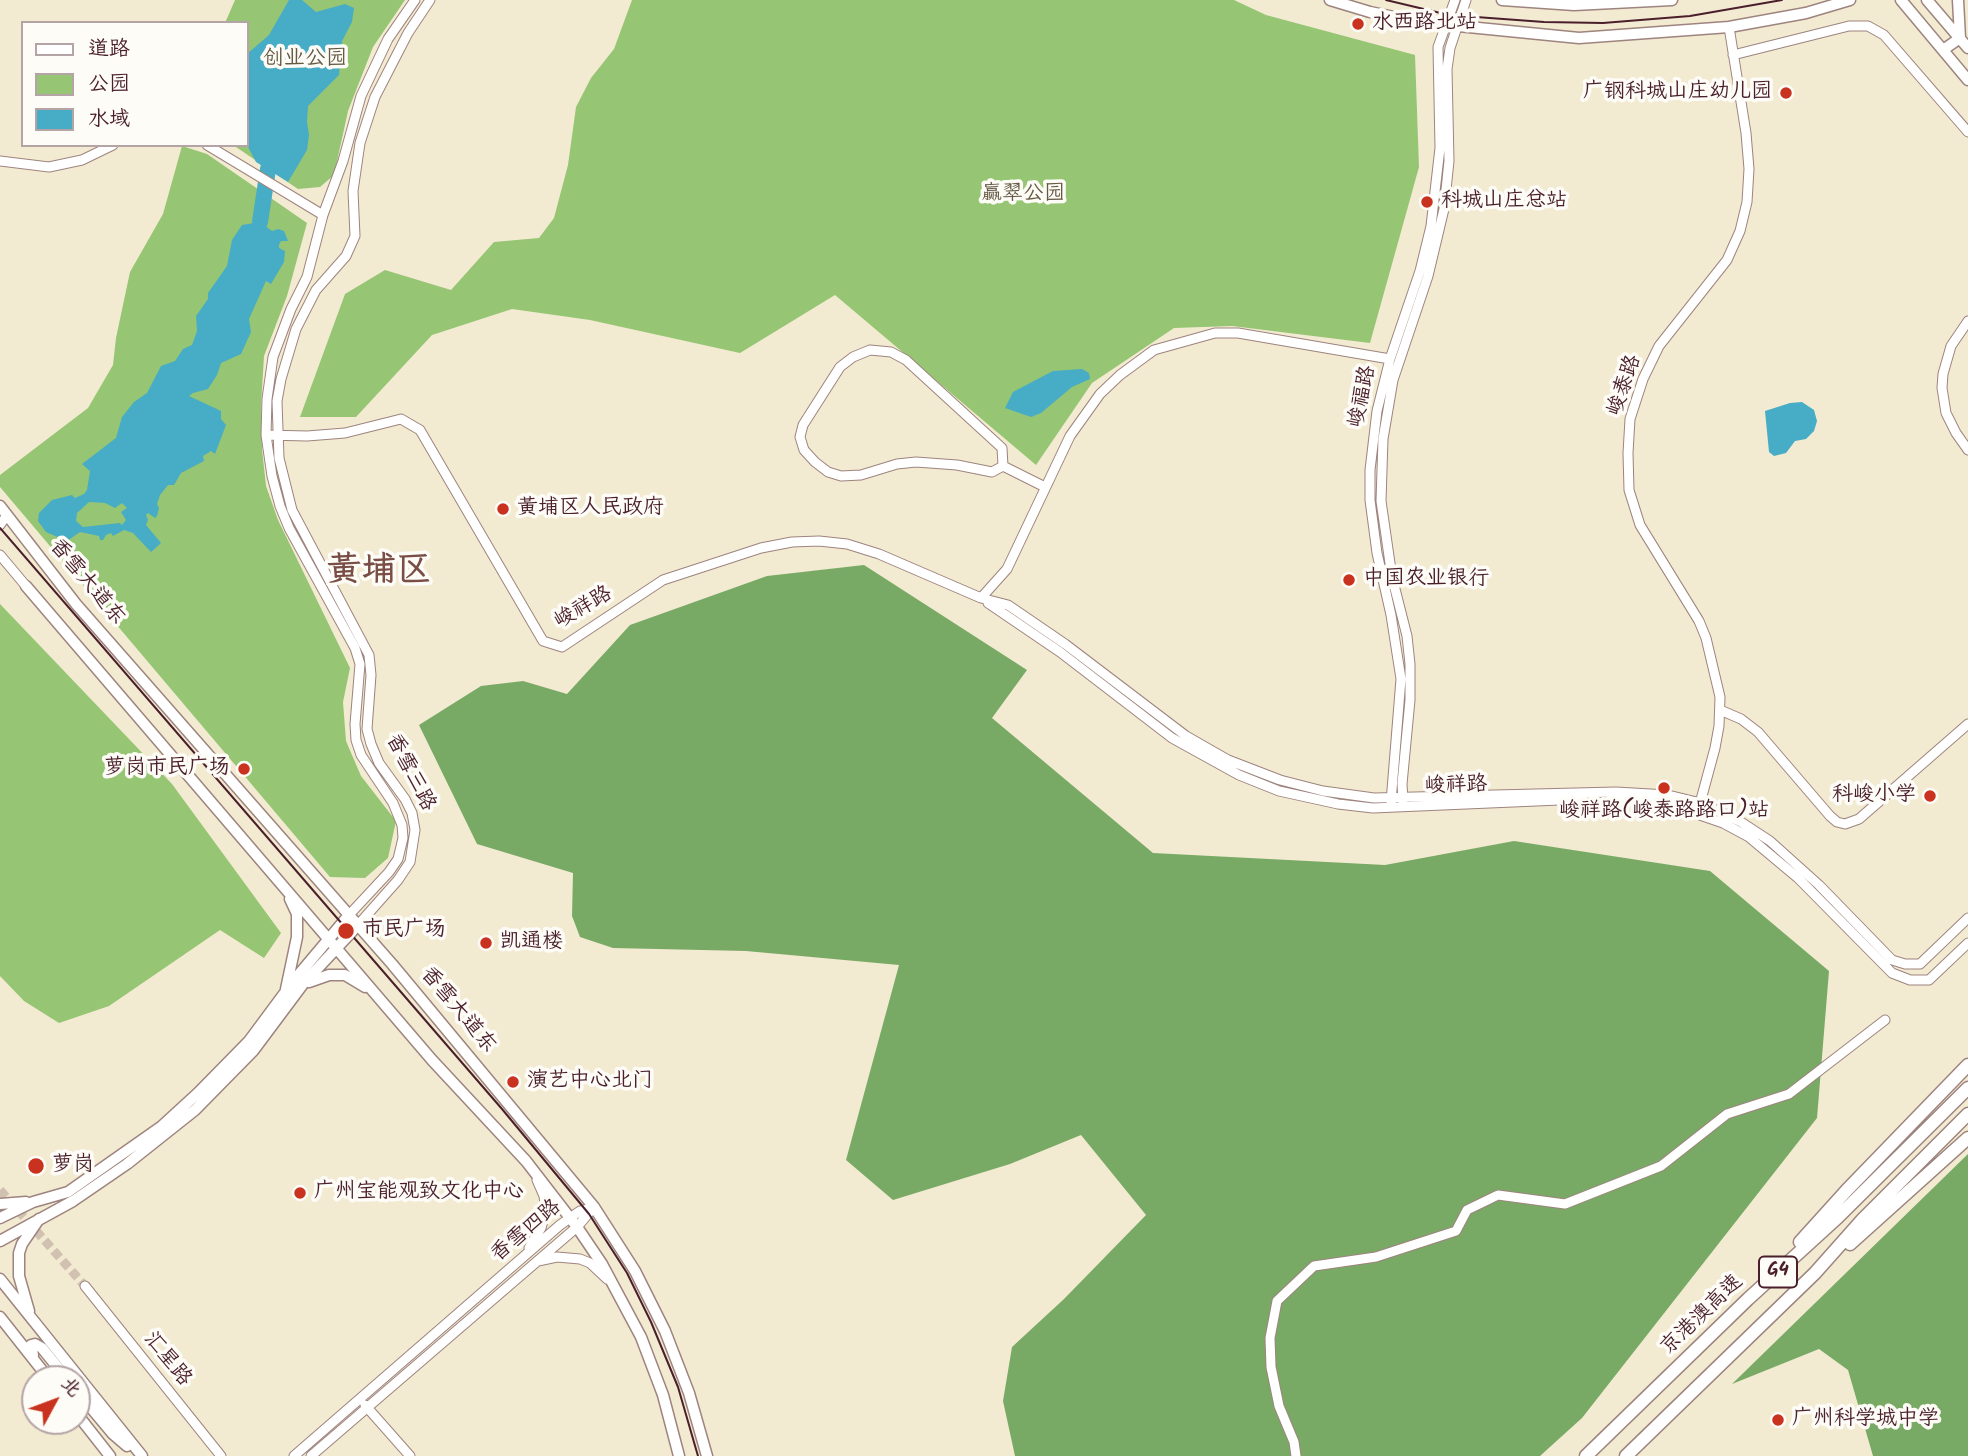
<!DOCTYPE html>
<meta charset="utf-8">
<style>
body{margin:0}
#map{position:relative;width:1968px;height:1456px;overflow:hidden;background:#f3ead2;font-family:Kalam,"LXGW WenKai TC",sans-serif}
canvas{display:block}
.legend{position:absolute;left:21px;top:21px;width:228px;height:126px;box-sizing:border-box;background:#fdfcf7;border:2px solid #b5a4a5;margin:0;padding:9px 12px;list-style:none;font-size:21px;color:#4a1f2b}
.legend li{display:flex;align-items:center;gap:14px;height:35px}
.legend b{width:35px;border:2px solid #b5a4a5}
.north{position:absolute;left:21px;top:1365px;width:70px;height:70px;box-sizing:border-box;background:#fdfcf7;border:2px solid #b5a4a5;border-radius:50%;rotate:49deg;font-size:19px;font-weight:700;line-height:28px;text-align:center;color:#4a1f2b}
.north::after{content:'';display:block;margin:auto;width:24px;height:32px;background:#c8321e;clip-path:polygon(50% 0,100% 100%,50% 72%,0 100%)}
</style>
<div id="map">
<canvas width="1968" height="1456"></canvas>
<ul class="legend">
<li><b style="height:9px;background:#fff"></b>道路</li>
<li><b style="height:19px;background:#96c573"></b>公园</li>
<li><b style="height:19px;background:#47acc6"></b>水域</li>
</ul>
<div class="north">北</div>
</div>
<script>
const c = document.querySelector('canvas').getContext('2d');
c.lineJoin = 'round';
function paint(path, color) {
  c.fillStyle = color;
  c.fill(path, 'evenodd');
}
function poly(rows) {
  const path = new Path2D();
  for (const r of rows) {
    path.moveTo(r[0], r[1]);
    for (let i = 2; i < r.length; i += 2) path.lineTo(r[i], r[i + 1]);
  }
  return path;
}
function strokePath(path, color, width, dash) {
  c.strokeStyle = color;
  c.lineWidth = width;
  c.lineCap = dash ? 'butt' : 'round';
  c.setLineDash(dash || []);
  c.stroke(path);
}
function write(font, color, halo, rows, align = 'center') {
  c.font = font + ' Kalam,"LXGW WenKai TC",sans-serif';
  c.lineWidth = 7;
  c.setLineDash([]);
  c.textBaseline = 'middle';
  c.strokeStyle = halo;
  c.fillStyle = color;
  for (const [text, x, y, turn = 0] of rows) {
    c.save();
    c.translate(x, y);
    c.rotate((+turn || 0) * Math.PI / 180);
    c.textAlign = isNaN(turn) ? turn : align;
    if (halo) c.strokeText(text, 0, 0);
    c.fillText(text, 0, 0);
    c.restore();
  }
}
paint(poly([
 [235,0,405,0,373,47,348,111,334,175,320,187,298,189,233,145,247,145,247,23,225,23],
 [632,0,1234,0,1266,15,1415,55,1419,167,1370,343,1232,326,1174,328,1092,383,1036,465,835,295,740,353,590,320,512,309,432,335,356,417,300,417,345,294,385,270,451,290,494,242,539,238,554,218,568,165,576,107,591,78,614,49],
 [182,146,207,154,307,223,287,296,264,356,261,406,262,449,266,486,278,520,350,668,343,702,346,741,361,776,396,821,388,858,365,878,330,877,0,487,0,475,88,408,113,365,116,338,130,272,163,214],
 [0,604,172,784,281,933,264,958,220,930,109,1006,59,1023,24,1001,0,976]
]), '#96c573');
paint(poly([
 [864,565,1027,670,992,718,1153,853,1385,865,1514,841,1710,871,1829,971,1817,1118,1582,1418,1540,1456,1015,1456,1003,1401,1012,1347,1064,1299,1146,1215,1081,1135,1010,1164,893,1200,846,1160,899,965,746,951,613,948,580,937,572,916,573,873,477,844,419,725,481,686,523,681,567,694,630,625,767,576],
 [1968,1154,1968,1456,1873,1456,1848,1370,1819,1349,1732,1384]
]), '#78aa65');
paint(poly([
 [289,0,302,0,316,12,345,4,354,8,352,22,342,41,339,75,308,106,307,122,309,135,307,150,288,182,256,162,247,145,247,54,269,35],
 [260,222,272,231,278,229,284,231,288,241,281,241,279,245,279,248,285,251,284,262,271,284,266,281,249,319,251,332,241,354,221,363,217,375,208,389,193,393,189,396,221,411,221,419,226,425,215,454,211,451,203,456,204,461,181,473,174,485,168,485,160,495,157,504,159,508,157,516,155,518,148,513,146,515,148,520,146,525,161,543,151,552,133,533,124,530,113,536,111,533,106,535,103,540,100,540,99,536,80,532,67,541,46,532,38,521,39,513,52,500,72,495,75,498,84,494,87,490,90,471,82,464,116,438,122,417,134,402,147,393,161,366,175,361,183,349,192,345,197,331,196,316,208,299,208,293,227,266,232,240,242,225],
 [89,502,105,503,115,508,122,503,127,508,121,512,126,520,122,525,120,523,83,527,76,521,77,513],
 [1082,369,1089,373,1090,379,1072,387,1041,413,1031,417,1005,408,1013,392,1053,371],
 [1802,402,1814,410,1817,421,1814,431,1806,439,1795,441,1786,453,1774,456,1769,452,1765,411,1790,403]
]), '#47acc6');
strokePath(poly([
 [260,222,268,169]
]), '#47acc6', 16);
strokePath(poly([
 [0,1190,85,1286]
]), '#d1c1b1', 9, [9, 4.5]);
const minor = poly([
 [1733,55,1849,26,1868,26,1884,35,1968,132],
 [207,145,323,215],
 [0,161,49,167,82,160,113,145],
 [1968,321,1951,346,1943,374,1942,388,1946,413,1956,433,1968,450],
 [870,350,891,352,906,360,1002,448,1003,466,992,472,957,465,916,462,897,464,861,475,841,476,828,472,815,462,804,450,800,437,803,425,840,367,853,357,870,350],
 [266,435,307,436,345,433,401,419,420,430,543,641,562,647,663,580,761,548,792,542,819,541,847,544,879,554,981,598,1008,605,1065,644,1186,736,1228,760,1280,780,1323,791,1374,798,1616,792,1668,795,1701,803,1741,822,1770,841,1819,885,1892,960,1905,964,1920,964,1968,918],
 [1003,466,1045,487],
 [0,525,7,515],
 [0,555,26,586],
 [981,598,1007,569,1070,436,1100,394,1120,375,1154,350,1215,333,1238,333,1390,359],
 [988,603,1060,652,1172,738,1239,775,1279,791,1338,804,1373,808,1583,799],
 [1720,710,1741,719,1758,732,1830,816,1837,822,1845,824,1859,819,1968,724],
 [1611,798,1668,804,1723,823,1749,837,1798,878,1892,973,1910,980,1929,980,1968,943],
 [1403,801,1402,784,1410,700,1410,664,1407,636,1392,577,1381,501,1383,439,1393,380,1428,276,1444,209,1449,161,1447,69,1450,48,1466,0],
 [1391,802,1401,679,1391,615,1377,553,1370,500,1370,470,1377,411,1390,359,1420,271,1431,226,1440,148,1438,47,1455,0],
 [1699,807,1715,748,1719,726,1720,697,1706,638,1699,621,1640,525,1629,490,1628,453,1630,419,1643,379,1659,346,1727,260,1740,231,1747,202,1749,169,1746,133,1729,27],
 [349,915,389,872,398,859,403,838,402,825,393,803,361,755,356,740,355,724,360,664,355,648,289,528,280,506,272,476,266,435,267,399,273,357,291,309,307,277,323,215,343,161,361,96,388,39,415,0],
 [358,925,398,880,410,862,415,830,412,813,405,799,379,763,371,744,367,729,371,675,369,655,292,510,279,458,277,401,281,379,296,329,316,290,346,256,355,236,353,191,360,143,375,97,408,33,430,0],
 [529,1248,541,1228,546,1211,544,1196,537,1180],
 [538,1261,557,1257,580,1259,590,1263,607,1279],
 [85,1286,221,1456],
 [365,1405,410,1456],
 [294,1456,560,1225,580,1211,594,1207],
 [311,1456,577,1227,594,1207],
 [1296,1456,1294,1442,1279,1406,1271,1367,1270,1338,1277,1301,1314,1266,1376,1257,1456,1231,1467,1210,1498,1195,1565,1204,1661,1166,1727,1114,1789,1094,1885,1020]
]);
const major = poly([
 [1330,0,1370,12,1418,22,1579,38,1729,27,1806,13,1850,0],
 [1502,0,1574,5,1672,0],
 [1901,0,1968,80],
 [1927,0,1968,48],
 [1943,50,1960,38,1958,0],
 [0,506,76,604,392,964,594,1207,635,1271,665,1331,689,1393,707,1456],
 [26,586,432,1060,526,1161,577,1227,602,1264,641,1337,663,1395,679,1456],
 [309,982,329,975,345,975,365,987],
 [286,989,297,937,297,914,290,899],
 [0,1204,26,1202],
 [0,1218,33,1202,68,1192,162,1126,198,1093,249,1041,295,979,349,915],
 [0,1241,73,1201,127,1164,195,1110,253,1051,303,984,358,925],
 [0,1279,142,1456],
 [29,1311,19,1276,19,1253,22,1244,39,1219],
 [0,1317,49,1379],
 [33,1355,31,1345,35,1344,42,1348,67,1379],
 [77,1391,113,1434,127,1446],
 [77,1414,110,1456]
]);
const highway = poly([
 [1800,1242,1847,1190,1968,1065],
 [1850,1244,1968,1138],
 [1586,1456,1748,1299,1838,1217,1968,1088],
 [1626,1456,1815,1273,1863,1219,1968,1114]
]);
strokePath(minor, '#9e847e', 11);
strokePath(major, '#9e847e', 13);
strokePath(highway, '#9e847e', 15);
strokePath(minor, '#fff', 9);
strokePath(major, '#fff', 10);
strokePath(highway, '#fff', 12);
strokePath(poly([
 [1386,0,1449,15,1544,22,1603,23,1690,16,1782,0],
 [0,528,502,1109,589,1214,627,1273,651,1322,678,1387,698,1456]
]), '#4a1f2b', 2);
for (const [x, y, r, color] of [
 [1358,24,7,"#c8321e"],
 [1786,93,7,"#c8321e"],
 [1427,202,7,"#c8321e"],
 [503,509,7,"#c8321e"],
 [1349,580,7,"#c8321e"],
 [244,769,7,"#c8321e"],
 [1664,788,7,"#c8321e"],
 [1930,796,7,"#c8321e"],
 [346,931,9,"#c8321e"],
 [486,943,7,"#c8321e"],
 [513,1082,7,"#c8321e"],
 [36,1166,9,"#c8321e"],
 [300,1193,7,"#c8321e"],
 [1778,1420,7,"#c8321e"]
]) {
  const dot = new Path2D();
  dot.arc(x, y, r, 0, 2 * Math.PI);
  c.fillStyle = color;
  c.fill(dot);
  strokePath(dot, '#fdfcf7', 2.5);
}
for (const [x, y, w] of [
 [1778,1272,38]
]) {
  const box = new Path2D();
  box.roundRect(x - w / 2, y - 15.5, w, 31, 5);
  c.fillStyle = '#fdfcf7';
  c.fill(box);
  strokePath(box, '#4a1f2b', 2);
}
write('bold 19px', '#4a1f2b', null, [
 ["G4",1778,1272]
]);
write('21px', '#4a1f2b', '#fdfcf7', [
 ["水西路北站",1372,24],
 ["广钢科城山庄幼儿园",1772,93,"right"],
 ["科城山庄总站",1441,202],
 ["黄埔区人民政府",517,509],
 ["中国农业银行",1363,580],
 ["萝岗市民广场",230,769,"right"],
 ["科峻小学",1916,796,"right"],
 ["峻祥路(峻泰路路口)站",1664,812,"center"],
 ["市民广场",362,931],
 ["凯通楼",500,943],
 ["演艺中心北门",527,1082],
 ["萝岗",52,1166],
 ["广州宝能观致文化中心",314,1193],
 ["广州科学城中学",1792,1420]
], 'left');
write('21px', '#655944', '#fdfcf7', [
 ["创业公园",305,60],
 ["赢翠公园",1023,195]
]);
write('21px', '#4a1f2b', '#fdfcf7', [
 ["峻泰路",1626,386,-71],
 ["峻福路",1364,397,-78],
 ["香雪大道东",86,583,50],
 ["峻祥路",584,609,-30],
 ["香雪三路",409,773,63],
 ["峻祥路",1456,787,-2],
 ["香雪大道东",457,1011,50],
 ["香雪四路",527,1232,-40],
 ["京港澳高速",1703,1316,-44],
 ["汇星路",166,1360,51]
]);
write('bold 35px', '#7a4e46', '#fdfcf7', [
 ["黄埔区",379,574]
]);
</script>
